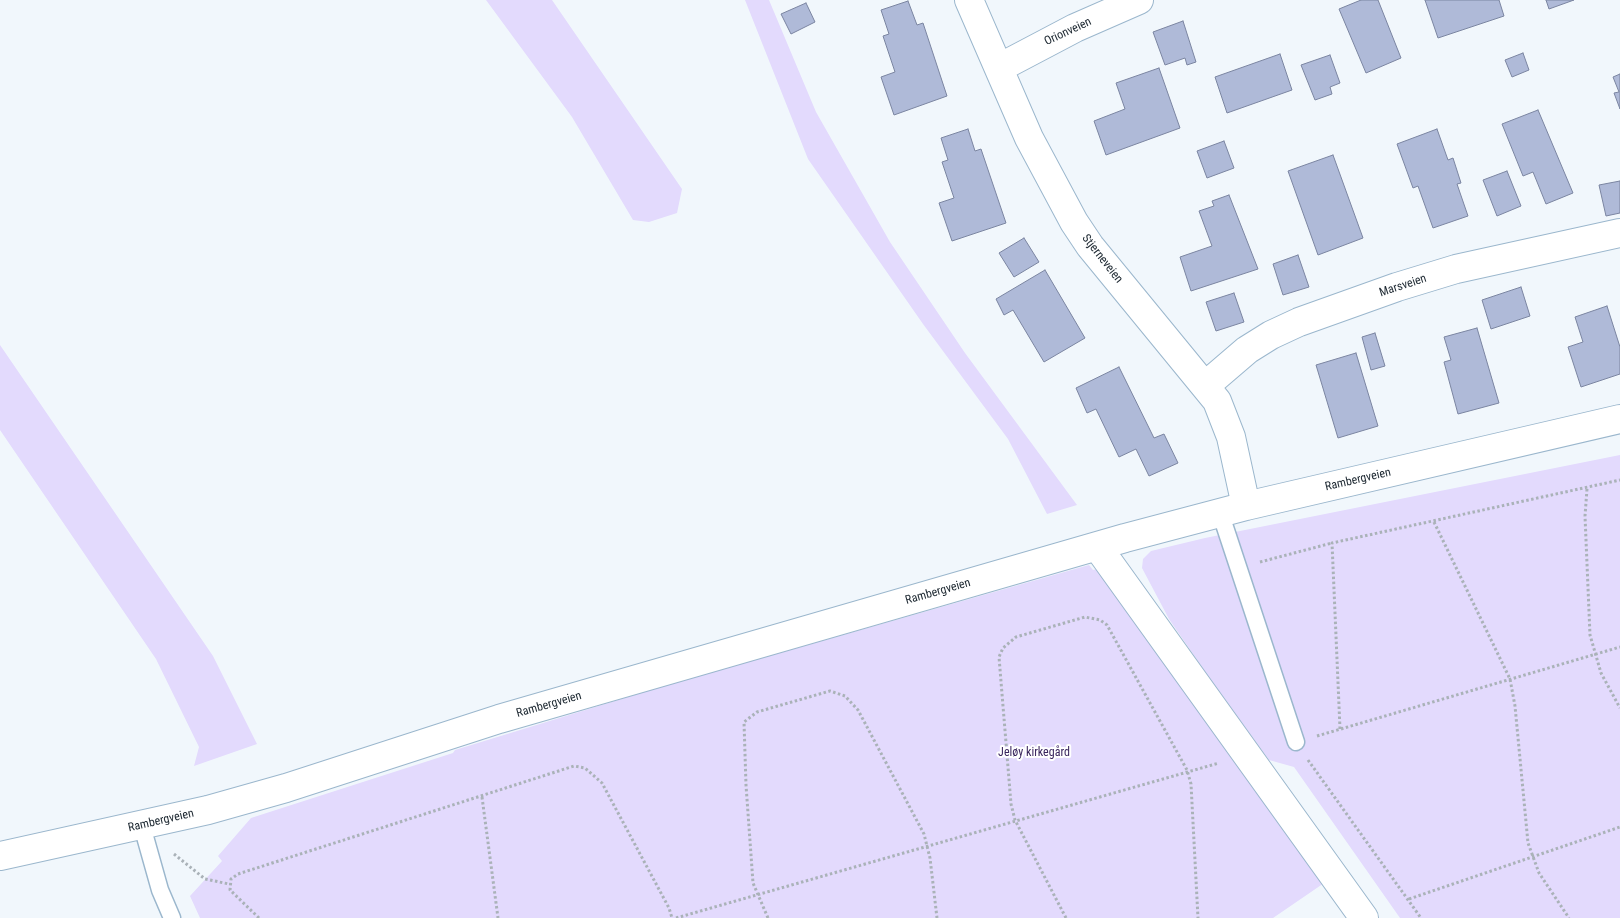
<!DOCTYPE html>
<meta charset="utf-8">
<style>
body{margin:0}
canvas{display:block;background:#f1f7fc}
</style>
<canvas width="1620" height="918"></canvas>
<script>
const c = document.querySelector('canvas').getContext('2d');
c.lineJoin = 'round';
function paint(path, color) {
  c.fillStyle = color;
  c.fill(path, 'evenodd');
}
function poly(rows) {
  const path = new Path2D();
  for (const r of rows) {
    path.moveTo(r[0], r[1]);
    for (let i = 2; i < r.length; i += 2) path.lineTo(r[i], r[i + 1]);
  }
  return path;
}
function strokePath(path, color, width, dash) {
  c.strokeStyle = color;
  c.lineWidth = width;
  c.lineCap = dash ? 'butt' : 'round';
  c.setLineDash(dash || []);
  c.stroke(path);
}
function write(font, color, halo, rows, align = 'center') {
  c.font = font + ' "Roboto Condensed",sans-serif';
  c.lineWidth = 4;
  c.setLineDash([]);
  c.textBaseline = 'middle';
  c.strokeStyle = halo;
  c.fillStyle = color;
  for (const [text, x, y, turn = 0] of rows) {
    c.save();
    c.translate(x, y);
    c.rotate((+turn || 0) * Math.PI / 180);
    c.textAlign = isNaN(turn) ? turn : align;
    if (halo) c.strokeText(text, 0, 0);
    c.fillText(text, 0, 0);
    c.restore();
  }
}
paint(poly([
 [486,0,552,0,682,189,677,213,649,222,633,220,572,117],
 [745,0,769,0,816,112,890,242,965,353,1077,505,1047,514,1008,439,923,324,808,159],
 [0,345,213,656,257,744,194,766,199,747,156,659,0,430],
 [1620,455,1620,918,1400,918,1294,767,1269,760,1208,676,1169,619,1142,568,1143,559,1151,551,1205,538],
 [1089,565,1093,570,1101,568,1330,879,1273,918,200,918,190,896,222,861,218,856,251,818,453,753,455,750,667,685]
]), '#e3dafd');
const building = poly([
 [1361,0,1378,0,1401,58,1366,73,1339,9,1361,0],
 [1425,0,1499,0,1504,16,1438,38,1425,0],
 [1546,0,1574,0,1549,9,1546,0],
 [908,1,917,25,923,23,947,96,894,115,881,77,895,72,883,36,889,34,881,10,908,1],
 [806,3,815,22,791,34,781,14,806,3],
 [1183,21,1196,62,1187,65,1185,58,1165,65,1153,32,1183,21],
 [1523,53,1529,70,1512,77,1505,60,1523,53],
 [1280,54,1292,90,1227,113,1215,77,1280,54],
 [1330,55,1340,83,1330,87,1332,94,1315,100,1301,65,1330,55],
 [1159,68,1180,128,1106,155,1094,121,1125,109,1116,83,1159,68],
 [1620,74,1620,109,1614,93,1619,92,1613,77,1620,74],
 [1538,110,1573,193,1546,204,1533,172,1523,176,1502,124,1538,110],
 [968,129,975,151,981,149,1006,223,952,241,939,203,954,198,942,162,948,160,941,138,968,129],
 [1437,129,1448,160,1453,158,1461,183,1457,184,1468,216,1433,228,1418,186,1413,188,1397,144,1437,129],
 [1224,141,1234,168,1207,178,1197,151,1224,141],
 [1333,155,1363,238,1318,255,1288,171,1333,155],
 [1507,171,1521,206,1497,216,1483,180,1507,171],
 [1620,181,1620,213,1606,216,1599,185,1620,181],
 [1229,195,1258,269,1191,291,1180,257,1212,246,1199,211,1214,206,1212,201,1229,195],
 [1024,238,1039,262,1014,277,999,253,1024,238],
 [1298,255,1309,287,1283,295,1273,264,1298,255],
 [1045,270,1085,338,1044,362,1013,310,1004,315,996,299,1045,270],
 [1521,287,1530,316,1491,329,1482,300,1521,287],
 [1234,293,1244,322,1216,331,1206,302,1234,293],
 [1607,306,1620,347,1620,374,1581,387,1568,347,1583,342,1575,317,1607,306],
 [1477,328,1499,403,1458,414,1444,362,1451,360,1444,337,1477,328],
 [1375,333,1385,366,1371,370,1362,337,1375,333],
 [1356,353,1378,426,1338,438,1316,365,1356,353],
 [1119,367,1154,438,1164,434,1178,463,1149,476,1136,449,1119,457,1096,409,1087,413,1076,388,1119,367]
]);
paint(building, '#afbad8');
strokePath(building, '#7b85a1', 1);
const service = poly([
 [1220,512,1296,742],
 [142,826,160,890,172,918]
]);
const minor = poly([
 [969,0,1029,138,1074,222,1090,246,1217,401,1231,437,1246,506],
 [999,68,1075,28,1139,0],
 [1205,386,1247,350,1271,335,1299,322,1397,287,1456,269,1620,233],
 [1097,546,1364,918],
 [0,856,208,810,286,788,499,719,1125,538,1246,506,1620,419]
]);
strokePath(service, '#9bb7cd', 19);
strokePath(minor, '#9bb7cd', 30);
strokePath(poly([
 [1587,489,1585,516,1590,635,1601,673,1620,708],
 [1434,522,1510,679,1515,706,1528,843,1539,873,1569,918],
 [1260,562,1332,543],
 [1340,729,1332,543,1620,480],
 [1317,736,1620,647],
 [1308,760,1421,918],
 [482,797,498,918],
 [174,854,205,879,229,884],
 [1409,899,1620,827],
 [259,918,230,890,231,879,238,874,574,766,585,768,602,783,669,908,672,918],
 [676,918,1219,763],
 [768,918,753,883,746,785,744,722,757,712,830,691,845,696,858,710,924,834,930,858,937,918],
 [1066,918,1015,820,1011,804,999,657,1003,648,1016,637,1085,617,1100,620,1107,625,1187,770,1191,784,1198,918]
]), '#aab2b8', 3, [2.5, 2.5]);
strokePath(service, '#fff', 16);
strokePath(minor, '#fff', 28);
write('12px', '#202b34', '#fff', [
 ["Orionveien",1068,32,-25],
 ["Stjerneveien",1102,259,52],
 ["Marsveien",1403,286,-18],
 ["Rambergveien",1358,480,-13],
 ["Rambergveien",938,592,-16],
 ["Rambergveien",549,705,-16],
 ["Rambergveien",161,821,-13]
]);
write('12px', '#39255d', '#fff', [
 ["Jeløy kirkegård",1034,753]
]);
</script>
